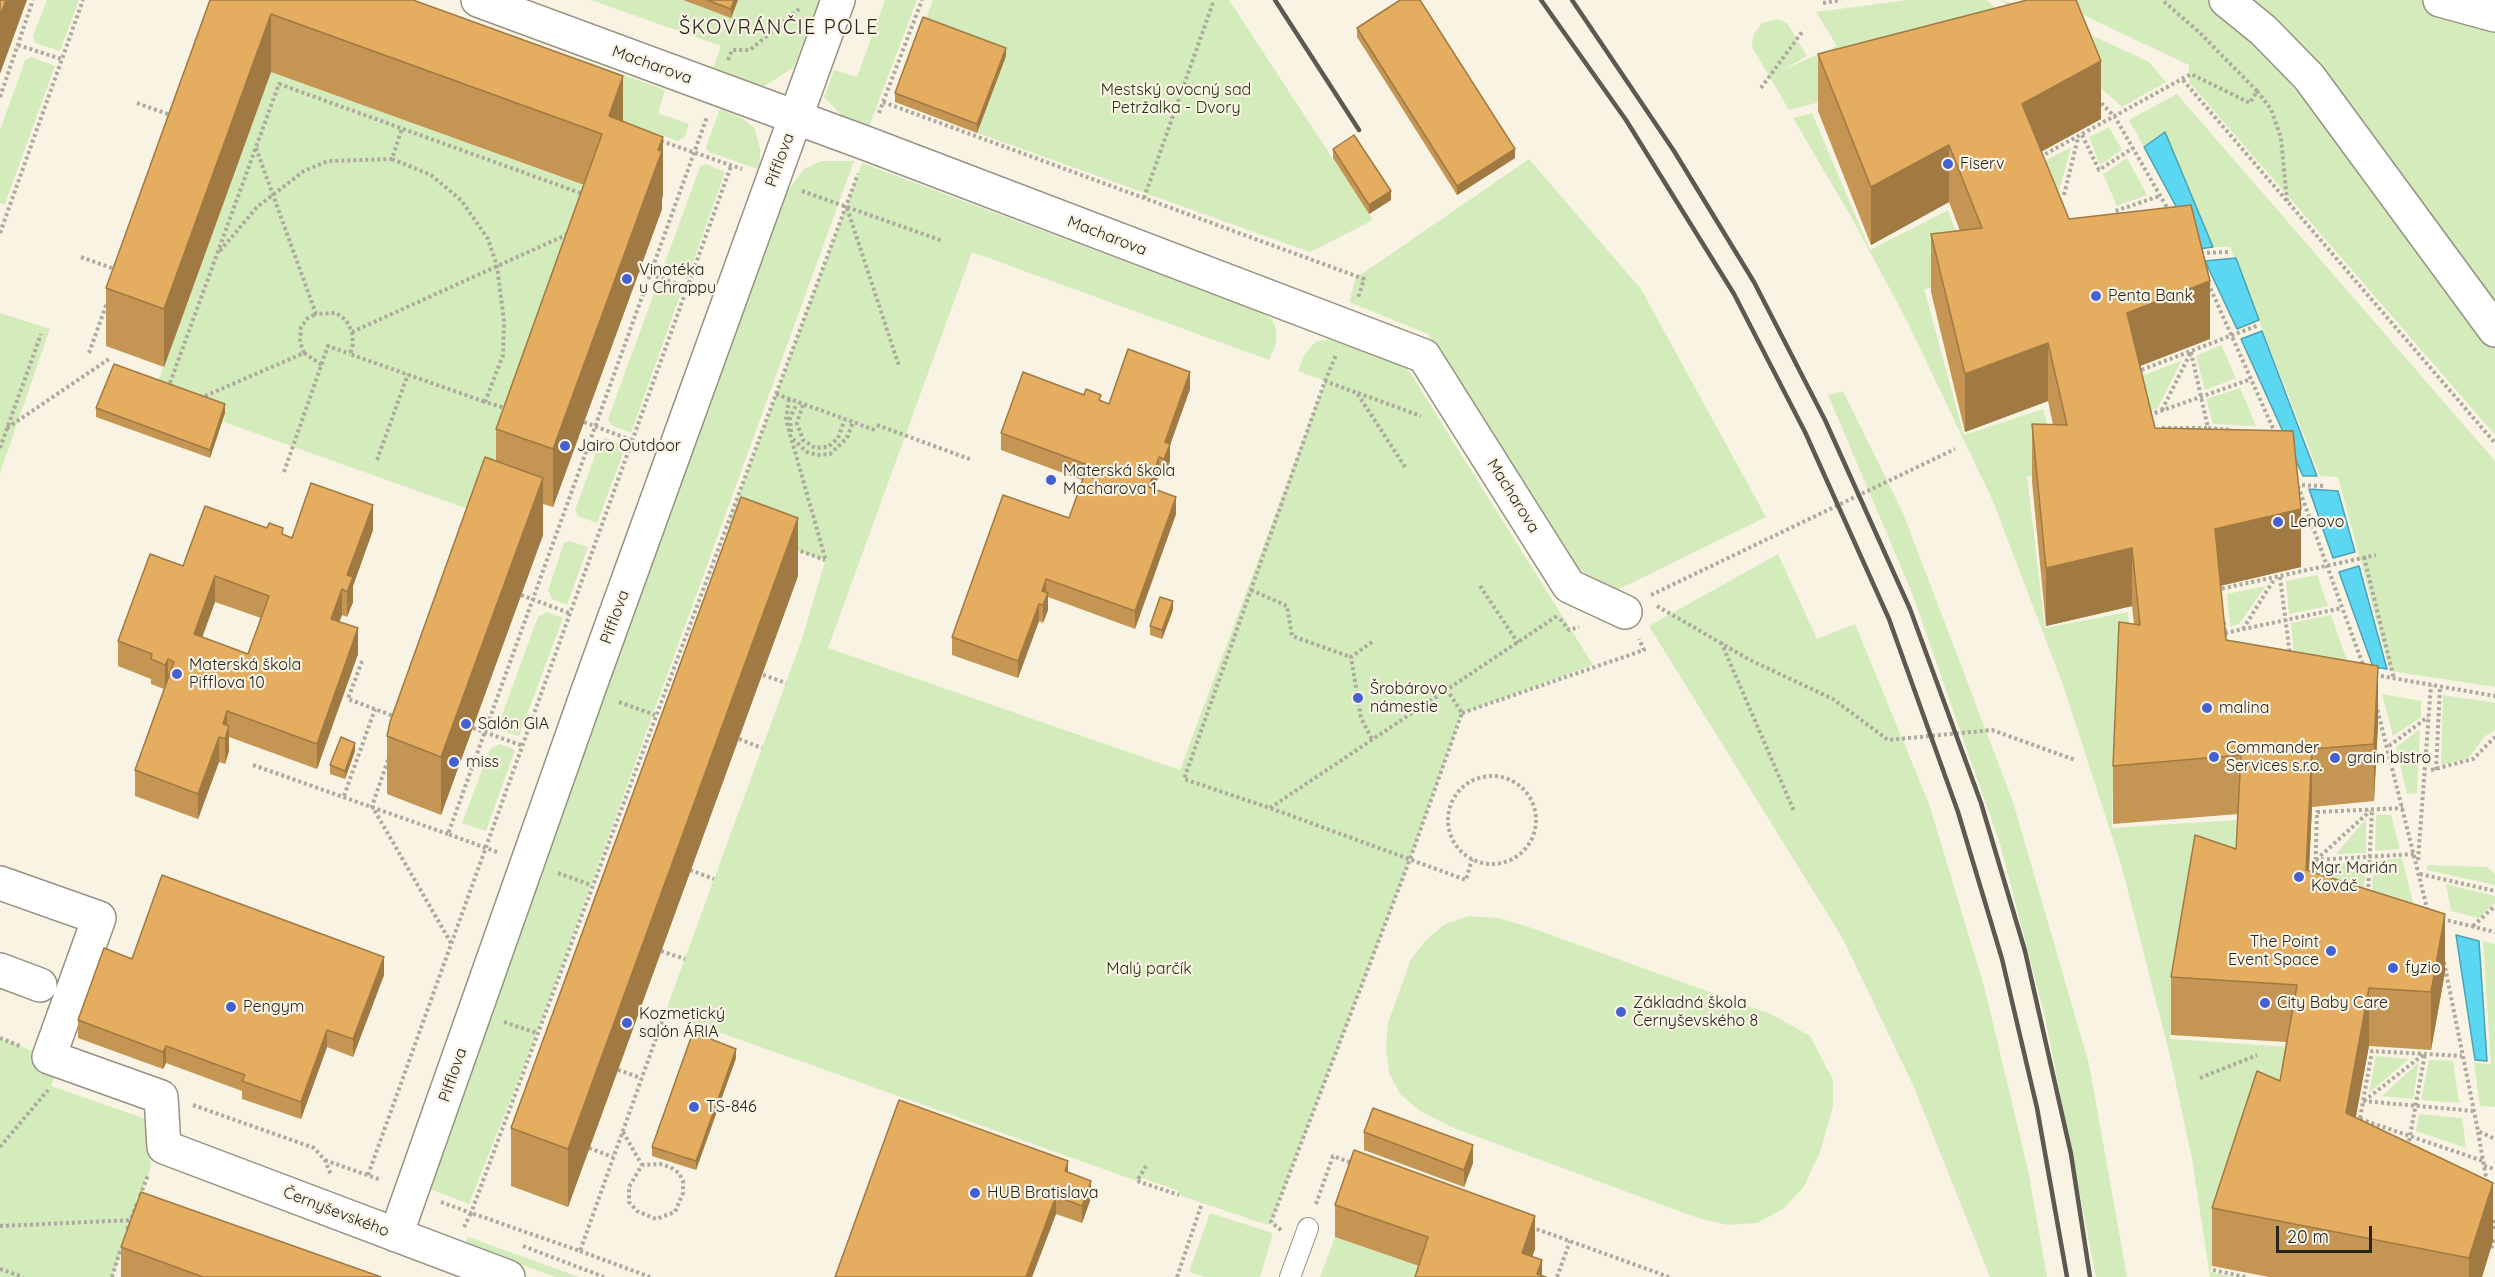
<!DOCTYPE html>
<meta charset="utf-8">
<style>
body{margin:0}
#map{position:relative;width:2495px;height:1277px;overflow:hidden;background:#f9f3e4;font-family:Quicksand,sans-serif}
canvas{display:block}
.scale{position:absolute;left:2276px;top:1226px;width:96px;height:27px;box-sizing:border-box;border:3px solid #26241f;border-top:0;padding-left:8px;font-size:18px;line-height:21px;white-space:nowrap;color:#26241f;-webkit-text-stroke:4px #f9f3e4;paint-order:stroke}
</style>
<div id="map">
<canvas width="2495" height="1277"></canvas>
<div class="scale">20 m</div>
</div>
<script>
const c = document.querySelector('canvas').getContext('2d');
c.lineJoin = 'round';
function paint(path, color) {
  c.fillStyle = color;
  c.fill(path, 'evenodd');
}
function poly(rows) {
  const path = new Path2D();
  for (const r of rows) {
    if (r.length === 3) {
      path.moveTo(r[0] + r[2], r[1]);
      path.arc(r[0], r[1], r[2], 0, 2 * Math.PI);
      continue;
    }
    path.moveTo(r[0], r[1]);
    for (let i = 2; i < r.length; i += 2) path.lineTo(r[i], r[i + 1]);
  }
  return path;
}
function strokePath(path, color, width, dash) {
  c.strokeStyle = color;
  c.lineWidth = width;
  c.lineCap = dash ? 'butt' : 'round';
  c.setLineDash(dash || []);
  c.stroke(path);
}
function write(font, color, halo, rows, align = 'center') {
  c.font = font + ' Quicksand,sans-serif';
  c.lineWidth = 4.5;
  c.setLineDash([]);
  c.textBaseline = 'middle';
  c.strokeStyle = halo;
  c.fillStyle = color;
  for (const [text, x, y, turn = 0] of rows) {
    c.save();
    c.translate(x, y);
    c.rotate((+turn || 0) * Math.PI / 180);
    c.textAlign = isNaN(turn) ? turn : align;
    if (halo) c.strokeText(text, 0, 0);
    c.fillText(text, 0, 0);
    c.restore();
  }
}
paint(poly([
 [47,0,79,0,60,51,35,43,33,36],
 [591,0,683,0,731,17,738,0,820,0,794,67,765,86,712,72,721,46],
 [885,0,917,0,869,127,847,121,824,97,834,70,857,77],
 [933,0,1229,0,1373,220,1310,252,977,133,1005,56,923,26],
 [1907,0,1987,0,2034,46,1789,110,1752,47,1753,36,1762,23,1777,19,1787,23,1807,56,1783,70,1837,46,1816,12],
 [2001,0,2042,12,2149,62,2166,82,2122,107],
 [2051,0,2495,0,2495,435,2189,82,2189,65],
 [31,57,55,66,5,204,0,203,0,130,25,61],
 [577,58,665,90,658,113,689,124,684,138,678,141,562,99],
 [271,72,602,192,485,515,224,422,225,413,156,387],
 [2177,94,2495,461,2495,687,2390,671,2338,477,2320,476,2230,247,2213,247,2165,133,2144,147,2129,120],
 [720,109,742,118,755,129,760,149,760,170,709,152,706,147],
 [1812,113,1870,250,1948,210,1976,283,1924,289,1964,435,2043,409,2061,478,2027,476,2045,628,2128,612,2134,678,2116,675,2112,828,2236,820,2233,900,2193,886,2170,1039,2290,1047,2276,1131,2256,1122,2210,1272,2233,1277,2210,1277,2192,1159,2170,1056,2121,864,2063,685,1992,499,1906,319,1850,215,1793,118],
 [2109,127,2122,150,2100,165,2089,137],
 [2071,147,2058,195,2035,166],
 [2127,158,2147,195,2117,206,2103,174],
 [1529,159,1641,289,1766,517,1617,590,1562,561,1428,334,1349,302,1356,278],
 [822,161,854,161,537,1033,469,1204,425,1187,775,208,804,169],
 [862,163,1262,313,1272,319,1276,329,1276,343,1269,360,972,252,828,648,1180,770,1325,381,1298,371,1305,354,1315,342,1328,339,1404,366,1409,371,1593,665,1462,713,1410,859,1271,1222,1267,1225,1179,1195,1179,1191,1140,1177,1137,1181,665,1013,802,639,825,561,728,524],
 [706,164,725,172,687,279,666,272,664,265,700,167],
 [661,285,681,293,631,433,611,425,608,419,656,288],
 [0,313,50,329,0,473],
 [2221,345,2236,378,2205,390,2196,356],
 [2181,361,2158,408,2147,412,2139,377],
 [2240,388,2256,426,2213,424,2206,399],
 [1843,391,1903,513,2013,802,2089,1064,2127,1277,2096,1277,2045,1017,2000,844,1912,593,1828,395],
 [605,438,626,446,597,523,578,516,575,510,600,442],
 [569,541,588,547,567,605,552,599,548,590,564,543],
 [1778,554,1817,639,1855,624,1929,804,1984,986,2028,1170,2047,1277,1990,1277,1913,1085,1843,939,1649,626],
 [2317,575,2328,606,2289,614,2286,581],
 [2266,586,2239,624,2230,627,2227,594],
 [547,612,563,618,519,736,503,731,499,723,538,617],
 [2331,615,2348,663,2294,655,2291,623],
 [2382,694,2421,701,2421,717,2393,736],
 [2443,695,2495,703,2495,730,2485,736,2469,758,2441,765],
 [2420,729,2417,793,2407,794,2396,747],
 [500,744,515,750,486,831,462,823,490,749],
 [2376,815,2391,815,2400,849,2375,851],
 [2366,819,2366,853,2336,854],
 [2402,858,2414,906,2372,893,2374,861],
 [2366,862,2364,890,2323,878,2323,865],
 [2427,865,2487,867,2495,874,2495,885,2427,870],
 [2446,884,2495,896,2495,903,2479,918,2451,911],
 [1468,916,1498,918,1526,926,1771,1014,1810,1036,1833,1080,1833,1107,1820,1152,1803,1188,1783,1209,1757,1223,1728,1225,1698,1218,1451,1127,1420,1111,1400,1094,1389,1073,1386,1049,1388,1023,1411,959,1426,940,1445,924],
 [2483,941,2495,944,2495,1107,2480,1106,2474,1063,2491,1064],
 [0,1038,61,1062,51,1086,146,1119,151,1166,112,1277,0,1277],
 [2376,1056,2409,1059,2369,1093],
 [2429,1060,2453,1061,2459,1103,2421,1100],
 [2419,1062,2413,1099,2382,1096],
 [2419,1114,2462,1118,2466,1148,2416,1131],
 [1210,1213,1273,1233,1260,1277,1205,1277,1189,1272],
 [468,1237,579,1277,556,1277,465,1245],
 [1335,1237,1428,1269,1426,1277,1320,1277]
]), '#d4ecbb');
const water = poly([
 [2165,132,2213,247,2199,249,2144,147,2165,132],
 [2236,258,2259,320,2237,329,2205,261,2236,258],
 [2262,331,2317,476,2303,476,2241,339,2262,331],
 [2309,489,2338,491,2355,552,2333,558,2309,489],
 [2359,566,2387,669,2373,667,2339,572,2359,566],
 [2456,935,2479,941,2487,1061,2475,1060,2456,935]
]);
paint(water, '#5cd7f1');
strokePath(water, '#4ca1b2', 1.5);
const service = poly([
 [1290,1277,1308,1228]
]);
const minor = poly([
 [478,0,868,144,1424,356,1569,586,1625,612],
 [0,883,99,918,49,1057,161,1097,164,1147,508,1277],
 [0,970,40,985],
 [396,1235,588,691,838,0]
]);
const secondary = poly([
 [2440,0,2495,15]
]);
const primary = poly([
 [2226,0,2263,30,2309,77,2495,330]
]);
strokePath(service, '#979183', 22);
strokePath(minor, '#979183', 36);
strokePath(secondary, '#979183', 36);
strokePath(primary, '#979183', 36);
strokePath(poly([
 [1823,3,1841,0],
 [18,45,61,59],
 [728,60,732,50,750,50,800,8],
 [2183,80,2495,443],
 [1761,88,1802,32],
 [2257,91,2271,109,2281,138,2287,201],
 [0,97,33,0],
 [2097,99,2115,117,2169,211],
 [883,102,1364,279,1358,298],
 [137,103,173,116],
 [879,113,922,0],
 [2082,135,2099,170,2133,148],
 [661,141,742,169],
 [256,148,316,314,336,313,346,320,352,332,568,234],
 [2040,157,2191,74,2250,103,2257,91,2200,33,2162,0],
 [392,159,431,175,461,200,488,239,497,266,504,321,503,355,485,402,508,409],
 [802,191,943,241],
 [2064,195,2078,138],
 [1144,198,1214,0],
 [847,208,899,366],
 [2117,216,2115,211,2160,196],
 [0,233,83,0],
 [220,251,257,207,304,171,328,161,392,159,402,128],
 [2201,253,2229,252],
 [81,257,117,270],
 [639,270,686,287],
 [2208,283,2276,435],
 [352,332,353,344,350,354,485,402],
 [2191,352,2208,428,2232,430],
 [89,353,108,300],
 [304,353,322,365],
 [2136,372,2259,325],
 [1325,381,1336,355],
 [170,383,279,84,583,194],
 [1358,393,1421,416],
 [776,394,875,430],
 [205,396,304,353,300,342,301,327,308,318,316,314],
 [789,399,786,420,826,561],
 [803,405,797,423,803,440,815,448,828,447,838,438,845,419],
 [2162,410,2191,352],
 [2149,415,2251,379],
 [584,422,631,440],
 [877,425,972,460],
 [7,428,109,359],
 [2162,428,2208,428,2209,432],
 [791,432,790,418,797,403],
 [793,439,807,452,817,455,830,454,847,438,853,422],
 [0,448,41,334],
 [377,460,408,374],
 [1405,467,1357,393,1325,381,1184,779,1270,808,1466,880,1472,859],
 [284,472,328,346,350,354],
 [2296,485,2324,486],
 [2298,486,2363,665],
 [795,549,825,560],
 [2364,557,2394,679],
 [2280,577,2290,655],
 [1480,586,1518,643],
 [1251,590,1287,606,1292,636,1351,657],
 [2220,593,2220,589,2376,555],
 [521,595,569,613],
 [1651,595,1955,449],
 [1657,606,1750,660,1833,699,1888,740,1992,730,2075,760],
 [1560,619,1569,630,1579,627],
 [2224,622,2226,644],
 [2243,629,2275,578],
 [2225,633,2342,608],
 [1372,642,1351,657,1361,718,1373,741],
 [1721,642,1794,811],
 [362,661,348,699,396,717],
 [763,675,786,683],
 [2375,675,2495,696],
 [619,702,655,715],
 [2376,704,2428,912],
 [1462,713,1644,650,1639,639],
 [473,728,521,745],
 [739,739,762,748],
 [2389,746,2428,717],
 [388,760,372,806,451,943],
 [253,765,448,834],
 [2431,770,2473,759,2495,737],
 [2436,770,2440,687],
 [1492,820,44],
 [344,796,375,709],
 [1270,808,1557,616],
 [497,852,448,834,707,117],
 [2315,860,2414,854],
 [2316,860,2370,811],
 [2418,860,2431,685],
 [690,870,714,879],
 [558,873,591,885],
 [2420,874,2495,891],
 [2315,878,2317,812,2403,808],
 [2368,893,2372,809],
 [2442,919,2495,932],
 [2473,926,2495,906],
 [661,951,685,959],
 [2444,962,2478,1131,2495,1139],
 [504,1022,537,1033],
 [0,1038,20,1046],
 [618,1070,641,1078],
 [2200,1078,2257,1055],
 [2363,1101,2474,1111],
 [2364,1101,2424,1054],
 [193,1105,314,1148,325,1160,331,1175],
 [2360,1119,2483,1161],
 [2359,1124,2372,1051,2462,1056],
 [623,1132,642,1165,629,1187,629,1202,637,1211,656,1219,675,1212,683,1193,683,1181,679,1173,670,1167,660,1164,642,1165],
 [2478,1132,2487,1183],
 [0,1147,48,1090],
 [2408,1147,2425,1054],
 [589,1148,613,1157],
 [325,1160,381,1180],
 [1146,1166,1137,1181,1179,1195],
 [2484,1166,2495,1169],
 [368,1175,731,166],
 [140,1196,148,1175],
 [441,1202,471,1213,858,174],
 [1316,1204,1333,1156,1352,1163],
 [2493,1220,2495,1232],
 [0,1226,134,1220],
 [464,1227,471,1213,580,1251,665,1013],
 [1531,1227,1669,1277],
 [127,1229,137,1203],
 [1281,1230,1271,1222,1410,859,1462,713,1447,690],
 [523,1246,604,1277],
 [2491,1248,2495,1240],
 [580,1251,650,1277],
 [0,1269,23,1277],
 [2213,1270,2246,1277],
 [112,1277,121,1248],
 [1177,1277,1202,1203],
 [1557,1277,1570,1241]
]), '#aea99e', 4, [3, 3]);
strokePath(service, '#fff', 20);
strokePath(minor, '#fff', 33);
strokePath(secondary, '#fff', 33);
strokePath(primary, '#fff', 33);
strokePath(poly([
 [1275,0,1359,130],
 [1541,0,1626,120,1734,294,1805,432,1889,619,1958,812,2002,959,2037,1108,2067,1277],
 [1572,0,1674,151,1754,282,1825,420,1910,609,1981,803,2025,951,2071,1154,2090,1277]
]), '#5c5951', 4.5);
paint(poly([
 [210,0,413,0,623,122,663,195,662,199,662,209,553,507,543,504,543,535,441,815,387,794,387,736,496,461,496,429,584,185,271,72,164,367,106,346,106,288],
 [683,0,738,0,731,18],
 [1357,28,1515,158,1457,195,1357,37],
 [1818,54,2101,119,2041,152,2069,219,2210,339,2140,366,2155,428,2301,567,2220,586,2226,640,2378,724,2374,801,2312,807,2309,871,2445,972,2431,1050,2369,1046,2355,1117,2493,1241,2482,1277,2269,1277,2212,1266,2212,1208,2280,1081,2286,1042,2171,1035,2171,977,2236,849,2238,814,2113,824,2113,766,2134,624,2132,606,2046,626,2032,482,2032,424,2053,425,2048,401,1965,432,1931,292,1931,234,1960,231,1949,202,1871,245,1818,111],
 [1006,56,977,133,895,102,895,93],
 [1333,149,1391,200,1369,214,1333,158],
 [1190,389,1170,445,1170,461,1164,477,1159,475,1154,489,1176,514,1135,629,1048,597,1048,610,1043,623,1039,621,1018,678,952,655,952,637,1069,518,1082,480,1001,450,1001,433,1101,401,1109,404],
 [96,408,225,413,210,458,96,417],
 [373,530,353,586,353,602,347,617,342,615,339,622,358,654,317,769,229,737,229,751,225,764,219,762,198,819,135,796,135,770,164,689,151,684,151,679,118,666,118,641,183,566,283,534,292,538],
 [215,602,261,618,248,654,202,637],
 [798,576,568,1207,511,1186,511,1128],
 [1173,610,1162,639,1150,635,1150,626],
 [355,751,345,779,330,774,330,765],
 [132,959,384,975,353,1057,327,1047,301,1119,242,1099,242,1091,166,1063,163,1069,78,1038,78,1020],
 [736,1058,696,1170,652,1156,652,1147],
 [1364,1132,1473,1163,1464,1187,1364,1150],
 [1068,1172,1091,1198,1082,1223,1056,1214,1032,1277,835,1277],
 [1335,1205,1535,1249,1532,1256,1542,1275,1419,1266,1335,1237],
 [121,1247,381,1277,121,1277]
]), '#c49553');
paint(poly([
 [6,0,27,0,0,74,0,16],
 [734,0,738,0,731,18,731,9],
 [271,14,271,72,164,367,164,309],
 [1006,48,1006,56,977,133,977,124],
 [2101,61,2101,119,2022,162,2022,104],
 [623,76,623,134,609,116],
 [663,137,663,195,662,199,662,209,553,507,553,449],
 [1949,145,1949,202,1871,245,1871,187],
 [1515,149,1515,158,1457,195,1457,186],
 [1391,191,1391,200,1369,214,1369,205],
 [2210,281,2210,339,2127,371,2127,313],
 [2048,343,2048,401,1965,432,1965,374],
 [1190,372,1190,389,1170,445,1170,461,1164,477,1165,442],
 [225,404,225,413,210,458,210,450],
 [1159,457,1159,475,1149,504,1149,487],
 [543,478,543,535,441,815,441,757],
 [1176,497,1176,514,1135,629,1135,611],
 [373,505,373,530,353,586,353,602,347,617,347,575],
 [2301,509,2301,567,2215,587,2215,529],
 [798,518,798,576,568,1207,568,1149],
 [2132,548,2132,606,2046,626,2046,568],
 [215,576,215,602,194,660,194,634],
 [1046,579,1046,596,1042,591],
 [342,589,342,615,331,644,331,619],
 [1048,593,1048,610,1043,623,1043,605],
 [1173,601,1173,610,1162,639,1162,630],
 [1039,604,1039,621,1018,678,1018,661],
 [358,628,358,654,317,769,317,744],
 [168,659,168,685,165,690,165,665],
 [2378,666,2378,724,2374,801,2374,744],
 [227,711,227,732,229,726,229,751,225,764,225,739,223,724],
 [219,737,219,762,198,819,198,794],
 [355,743,355,751,345,779,345,771],
 [2312,749,2312,807,2306,928,2306,870],
 [2445,914,2445,972,2431,1050,2431,992],
 [384,957,384,975,353,1057,353,1039],
 [2369,988,2369,1046,2346,1171,2346,1113],
 [327,1030,327,1047,301,1119,301,1102],
 [166,1046,166,1063,163,1069,163,1052],
 [736,1049,736,1058,696,1170,696,1161],
 [1473,1145,1473,1163,1464,1187,1464,1170],
 [1068,1161,1068,1178,1065,1171],
 [1091,1181,1091,1198,1082,1223,1082,1206],
 [2493,1183,2493,1241,2482,1277,2469,1277,2469,1258],
 [1056,1196,1056,1214,1032,1277,1026,1277],
 [1535,1216,1535,1249,1525,1277,1522,1253],
 [1542,1260,1542,1277,1537,1274]
]), '#a07943');
const building = poly([
 [0,0,6,0,0,16,0,0],
 [210,0,413,0,623,76,609,116,663,137,658,150,662,151,553,449,496,429,602,134,271,14,164,309,106,288,210,0],
 [707,0,734,0,731,9,707,0],
 [1400,0,1420,0,1515,149,1457,186,1357,28,1400,0],
 [2027,0,2076,0,2101,61,2022,104,2069,219,2191,205,2210,281,2127,313,2155,428,2293,431,2301,509,2215,529,2226,640,2378,666,2374,744,2312,749,2306,870,2445,914,2431,992,2369,988,2346,1113,2493,1183,2469,1258,2212,1208,2257,1071,2280,1081,2297,985,2171,977,2195,835,2236,849,2241,755,2113,766,2119,622,2140,625,2132,548,2046,568,2032,424,2067,425,2048,343,1965,374,1931,234,1982,228,1949,145,1871,187,1818,54,2027,0],
 [923,17,1006,48,977,124,895,93,923,17],
 [1354,135,1391,191,1369,205,1333,149,1354,135],
 [1128,349,1190,372,1165,442,1170,444,1164,459,1159,457,1149,487,1176,497,1135,611,1046,579,1042,591,1048,593,1043,605,1039,604,1018,661,952,637,1003,495,1069,518,1088,465,1001,433,1023,372,1084,395,1086,389,1101,395,1099,400,1109,404,1128,349],
 [114,364,225,404,210,450,96,408,114,364],
 [485,457,543,478,441,757,387,736,390,722,485,457],
 [311,483,373,505,347,575,353,577,347,592,342,589,331,619,358,628,317,744,227,711,223,724,229,726,225,739,219,737,198,794,135,770,174,662,168,659,165,665,151,659,152,654,118,641,150,554,183,566,205,506,267,528,269,523,283,528,282,534,292,538,311,483],
 [215,576,269,596,248,654,194,634,215,576],
 [741,497,798,518,568,1149,511,1128,741,497],
 [1160,597,1173,601,1162,630,1150,626,1160,597],
 [341,737,355,743,345,771,330,765,341,737],
 [162,875,384,957,353,1039,327,1030,301,1102,242,1081,245,1075,166,1046,163,1052,78,1020,104,948,132,959,162,875],
 [693,1032,736,1049,696,1161,652,1147,693,1032],
 [899,1100,1068,1161,1065,1171,1091,1181,1082,1206,1056,1196,1026,1277,835,1277,899,1100],
 [1373,1108,1473,1145,1464,1170,1364,1132,1373,1108],
 [1354,1150,1535,1216,1522,1253,1542,1260,1537,1274,1546,1277,1415,1277,1428,1237,1335,1205,1354,1150],
 [141,1192,381,1277,203,1277,121,1247,141,1192]
]);
paint(building, '#e4ad60');
strokePath(building, '#a07943', 1.5);
for (const [x, y, r, color] of [
 [1948,164,6,"#4560d3"],
 [627,279,6,"#4560d3"],
 [2096,296,6,"#4560d3"],
 [565,446,6,"#4560d3"],
 [1051,480,6,"#4560d3"],
 [2278,522,6,"#4560d3"],
 [177,674,6,"#4560d3"],
 [1358,698,6,"#4560d3"],
 [2207,708,6,"#4560d3"],
 [466,724,6,"#4560d3"],
 [2214,757,6,"#4560d3"],
 [2335,758,6,"#4560d3"],
 [454,762,6,"#4560d3"],
 [2299,877,6,"#4560d3"],
 [2331,951,6,"#4560d3"],
 [2393,968,6,"#4560d3"],
 [2265,1003,6,"#4560d3"],
 [231,1007,6,"#4560d3"],
 [1621,1012,6,"#4560d3"],
 [627,1023,6,"#4560d3"],
 [694,1107,6,"#4560d3"],
 [975,1193,6,"#4560d3"]
]) {
  const dot = new Path2D();
  dot.arc(x, y, r, 0, 2 * Math.PI);
  c.fillStyle = color;
  c.fill(dot);
  strokePath(dot, '#f9f3e4', 2);
}
write('16px', '#26241f', '#f9f3e4', [
 ["Macharova",652,65,20],
 ["Pifflova",780,160,-70],
 ["Macharova",1107,236,21],
 ["Macharova",1513,496,58],
 ["Pifflova",615,617,-70],
 ["Pifflova",453,1075,-71],
 ["Černyševského",336,1212,21]
]);
write('16px', '#253412', '#f9f3e4', [
 ["Mestský ovocný sad",1176,90],
 ["Petržalka - Dvory",1176,108],
 ["Malý parčík",1149,969]
]);
write('16px', '#26241f', '#f9f3e4', [
 ["Fiserv",1960,164],
 ["Vinotéka",639,270],
 ["u Chrappu",639,288],
 ["Penta Bank",2108,296],
 ["Jairo Outdoor",577,446],
 ["Materská škola",1063,471],
 ["Macharova 1",1063,489],
 ["Lenovo",2290,522],
 ["Materská škola",189,665],
 ["Pifflova 10",189,683],
 ["Šrobárovo",1370,689],
 ["námestie",1370,707],
 ["malina",2219,708],
 ["Salón GIA",478,724],
 ["Commander",2226,748],
 ["Services s.r.o.",2226,766],
 ["grain bistro",2347,758],
 ["miss",466,762],
 ["Mgr. Marián",2311,868],
 ["Kováč",2311,886],
 ["The Point",2319,942,"right"],
 ["Event Space",2319,960,"right"],
 ["fyzio",2405,968],
 ["Základná škola",1633,1003],
 ["Černyševského 8",1633,1021],
 ["City Baby Care",2277,1003],
 ["Pengym",243,1007],
 ["Kozmetický",639,1014],
 ["salón ÁRIA",639,1032],
 ["TS-846",706,1107],
 ["HUB Bratislava",987,1193]
], 'left');
c.letterSpacing = '1.5px';
write('20px', '#26241f', '#f9f3e4', [
 ["ŠKOVRÁNČIE POLE",779,28]
]);
c.letterSpacing = '0px';
</script>
